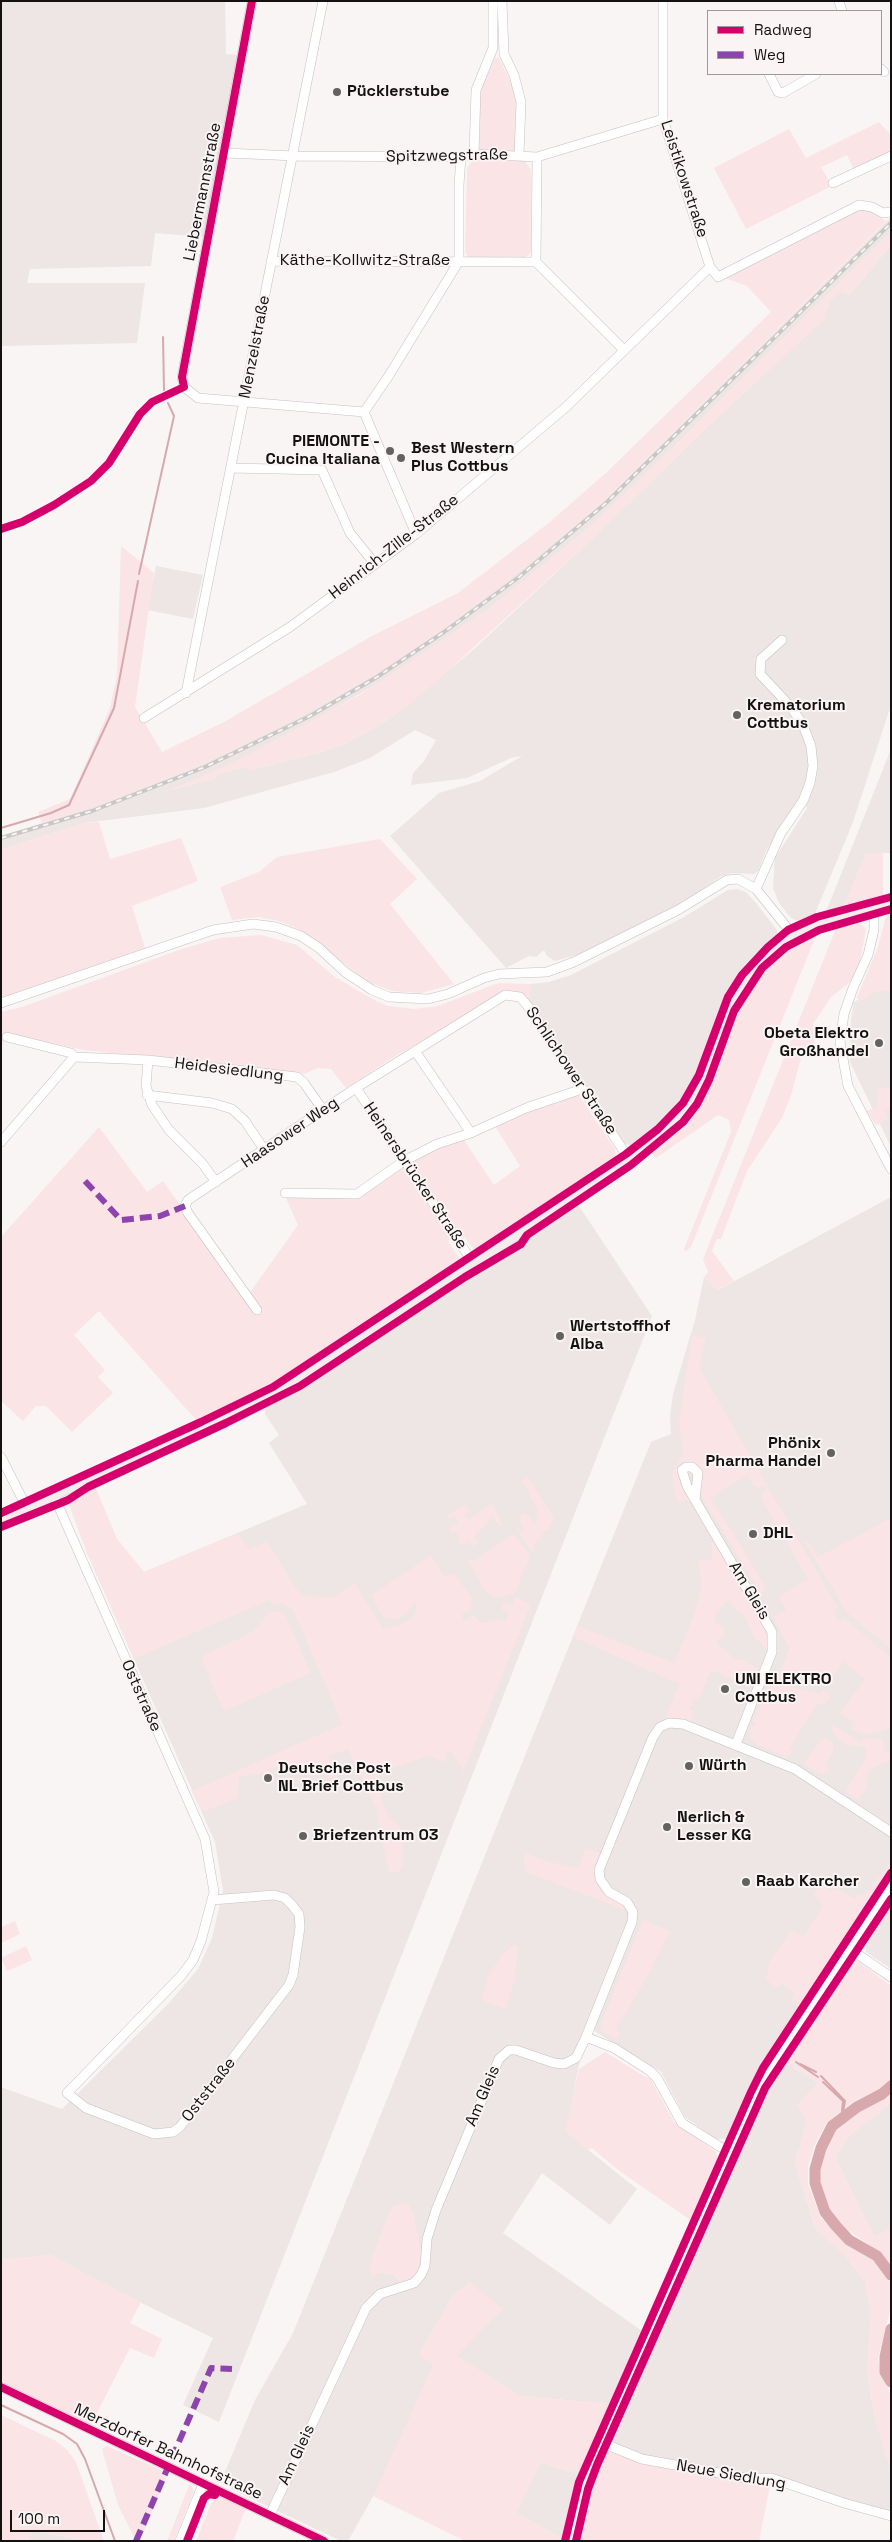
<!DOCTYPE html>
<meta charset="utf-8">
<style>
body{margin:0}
#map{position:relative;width:892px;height:2542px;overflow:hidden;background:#f9f5f5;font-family:"Space Grotesk",sans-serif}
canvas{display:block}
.frame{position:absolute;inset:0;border:2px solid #131111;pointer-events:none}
.legend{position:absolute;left:707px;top:10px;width:175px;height:65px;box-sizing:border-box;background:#faf4f4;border:1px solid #9e9999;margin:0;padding:6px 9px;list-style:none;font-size:15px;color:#131111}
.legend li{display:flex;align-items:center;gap:10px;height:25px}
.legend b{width:25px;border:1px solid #9e9999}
.scale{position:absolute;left:10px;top:2510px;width:95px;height:22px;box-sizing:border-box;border:2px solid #131111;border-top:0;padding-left:6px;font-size:15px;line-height:18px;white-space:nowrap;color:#131111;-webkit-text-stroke:4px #faf4f4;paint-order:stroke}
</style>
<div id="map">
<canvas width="892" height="2542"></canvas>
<div class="frame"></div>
<ul class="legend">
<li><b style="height:6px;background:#d6006c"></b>Radweg</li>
<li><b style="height:6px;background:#8e44ad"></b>Weg</li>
</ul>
<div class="scale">100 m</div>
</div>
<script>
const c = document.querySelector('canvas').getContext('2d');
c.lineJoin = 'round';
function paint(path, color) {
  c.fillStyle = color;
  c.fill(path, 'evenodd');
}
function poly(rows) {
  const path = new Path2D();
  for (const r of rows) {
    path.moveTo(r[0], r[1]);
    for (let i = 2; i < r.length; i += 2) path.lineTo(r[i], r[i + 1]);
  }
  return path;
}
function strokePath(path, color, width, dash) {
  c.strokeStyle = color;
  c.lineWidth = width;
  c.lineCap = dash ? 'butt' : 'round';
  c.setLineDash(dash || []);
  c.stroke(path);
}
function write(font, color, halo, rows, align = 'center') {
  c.font = font + ' "Space Grotesk",sans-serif';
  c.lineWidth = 4;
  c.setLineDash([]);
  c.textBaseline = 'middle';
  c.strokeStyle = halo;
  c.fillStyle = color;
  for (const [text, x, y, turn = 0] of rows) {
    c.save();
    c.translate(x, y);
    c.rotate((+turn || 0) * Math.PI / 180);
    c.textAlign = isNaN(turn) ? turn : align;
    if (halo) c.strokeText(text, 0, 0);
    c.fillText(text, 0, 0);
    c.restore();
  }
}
paint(poly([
 [1,1,225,1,226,54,238,55,203,237,155,233,151,266,30,269,27,283,145,283,137,343,1,346],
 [891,217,891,232,643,477,577,538,491,607,392,675,285,737,225,767,171,790,215,778,218,774,244,767,251,770,318,753,347,743,388,720,473,650,593,538,705,429,823,320,830,300,840,291,849,295,891,245,891,705,853,822,814,916,800,922,791,918,779,903,773,888,775,858,807,808,801,800,766,851,758,871,754,874,731,873,720,877,678,907,588,952,555,961,547,956,544,950,536,957,529,956,506,968,390,836,439,793,480,781,522,756,511,758,467,778,411,785,413,773,424,761,436,740,415,730,370,758,334,772,204,808,84,823,1,850,1,836,90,808,203,764,307,713,374,675,442,630,516,574,603,502],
 [156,566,203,575,193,619,147,610],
 [891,749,891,853,866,853,845,905,826,912],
 [737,889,746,892,756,903,777,930,778,935,740,974,727,996,698,1074,682,1102,658,1127,642,1140,630,1146,624,1143,530,1002,530,984,549,982,571,975,684,917,728,890],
 [891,989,891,1147,850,1062,851,1019,854,1002,874,992],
 [891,1197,891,1869,762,2067,727,2139,716,2139,685,2117,661,2072,591,2029,581,2054,566,2132,637,2189,610,2225,542,2173,503,2233,642,2331,609,2404,521,2396,456,2356,502,2309,466,2287,453,2295,419,2355,444,2371,348,2541,341,2541,231,2489,224,2474,255,2400,293,2333,651,1442,671,1434,670,1416,673,1394,695,1320,704,1277,718,1290],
 [577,1203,652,1316,219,2422,183,2405,213,2338,113,2289,51,2255,1,2260,1,2087,62,2109,169,2003,198,1969,212,1938,223,1891,215,1842,87,1553,69,1504,74,1498,95,1487,117,1539,144,1572,307,1504,269,1443,279,1435,265,1414,265,1406,301,1387,491,1262,501,1258],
 [891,1907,891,1969,866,1952,866,1945],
 [783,2062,818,2082,795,2163,815,2228,846,2257,865,2281,871,2313,867,2372,873,2409,891,2473,891,2514,747,2475,644,2456,613,2444,611,2439,766,2089],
 [891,2103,891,2229,874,2237,835,2157,851,2134],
 [540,2462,578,2474,562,2538,516,2513],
 [32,2531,74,2538,78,2541,27,2541]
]), '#eee5e5');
paint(poly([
 [495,58,499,58,514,89,516,102,515,152,479,152,480,91],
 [879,122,891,135,891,154,855,172,847,155,821,167,832,186,746,229,714,168,789,129,806,158],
 [474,159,525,161,531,170,531,252,525,258,468,257,465,252,467,168],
 [860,209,868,210,886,221,603,502,516,574,442,630,374,675,307,713,203,764,90,808,42,824,38,812,70,799,110,708,117,675,121,546,154,573,135,707,162,752,224,722,372,636,458,593,550,522,607,472,771,312,747,286,725,278],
 [891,232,891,245,849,295,840,291,830,300,824,320,705,429,593,538,425,692,388,720,347,743,318,753,251,770,244,767,218,774,215,778,166,791,225,767,361,694,491,607,577,538,643,477],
 [99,822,110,859,181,838,198,881,132,906,145,948,1,999,1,850,84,823],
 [380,839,417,879,390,904,454,984,421,993,392,991,368,982,304,932,280,921,258,917,232,920,220,887,259,872,277,857],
 [866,853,883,853,883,895,845,905],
 [891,912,891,989,874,992,866,999,859,1001,857,997,878,947,886,916],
 [857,921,866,929,860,962,854,975,849,983,831,997,813,1024,815,1044,811,1052,802,1055,791,1095,782,1118,747,1171,721,1239,717,1239,712,1251,734,1281,717,1290,704,1277,708,1272,703,1259,837,926],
 [817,933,691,1247,686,1251,684,1249,731,1132,729,1120,718,1115,656,1158,651,1152,675,1131,699,1105,711,1081,736,1012,763,969,788,949],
 [261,935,297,945,335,977,376,1001,388,1006,414,1009,438,1006,498,983,530,984,530,1002,520,992,509,991,397,1055,346,1088,331,1069,318,1068,304,1074,84,1050,6,1033,1,1048,1,1012,22,1007,182,949,220,938],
 [891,1087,891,1107,885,1111,889,1119,876,1125,866,1111,877,1108,877,1089],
 [578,1094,615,1149,616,1158,475,1252,462,1233,458,1235,411,1163,412,1160,438,1147,464,1140,494,1185,520,1166,495,1126,527,1111],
 [99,1127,147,1192,163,1181,246,1298,298,1225,286,1198,359,1198,404,1166,452,1238,448,1241,461,1261,293,1373,198,1422,99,1311,74,1335,105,1370,98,1377,113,1393,72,1432,46,1406,36,1406,23,1421,1,1401,1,1237],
 [692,1335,706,1338,699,1367,838,1608,834,1612,838,1622,845,1618,891,1658,891,1725,888,1729,863,1735,850,1728,854,1722,840,1713,865,1679,843,1662,828,1683,817,1673,795,1680,780,1673,789,1648,773,1617,786,1610,778,1597,808,1579,761,1498,762,1493,766,1490,764,1485,758,1488,753,1485,747,1475,711,1498,766,1587,761,1594,699,1492,701,1473,680,1467,678,1472,679,1479,691,1500,688,1501,685,1498,678,1504,671,1476,683,1453,679,1421],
 [527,1476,554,1518,549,1530,545,1530,540,1540,537,1539,532,1553,514,1525,516,1525,521,1532,524,1530,518,1518,525,1512,534,1523,538,1521,535,1513,538,1511,522,1480],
 [95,1487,117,1539,144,1572,238,1533,249,1549,267,1541,301,1596,333,1597,355,1583,383,1629,400,1625,413,1617,417,1605,414,1603,407,1613,396,1619,383,1617,371,1595,431,1555,445,1577,454,1573,472,1598,471,1610,462,1614,462,1622,474,1615,481,1623,499,1619,506,1622,509,1612,502,1610,502,1602,512,1605,515,1597,531,1604,455,1792,463,1768,457,1762,452,1752,447,1752,445,1762,428,1756,381,1772,377,1780,376,1785,389,1817,400,1826,403,1841,402,1868,398,1872,391,1873,388,1870,376,1809,348,1749,328,1756,338,1776,328,1779,326,1764,304,1767,303,1764,267,1769,268,1773,239,1777,238,1798,206,1811,200,1809,192,1792,194,1790,342,1724,293,1610,281,1603,273,1605,269,1600,134,1659,87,1553,69,1504,74,1498],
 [492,1503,503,1525,500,1527,493,1517,474,1536,478,1542,473,1547,469,1542,463,1546,457,1541,459,1537,455,1532,452,1534,448,1528,458,1522,454,1516,448,1520,447,1516,466,1504,469,1512,464,1515,468,1520],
 [891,1518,891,1649,846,1612,804,1540,806,1539,818,1557],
 [512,1535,515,1536,530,1556,515,1593,499,1598,487,1594,468,1561,471,1558,474,1561],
 [715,1540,765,1626,768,1650,754,1637,745,1617,733,1608,730,1601,725,1602,715,1616,715,1621,725,1629,724,1638,717,1639,719,1646,737,1660,746,1660,761,1671,756,1683,752,1683,750,1688,747,1687,748,1685,711,1670,699,1699,694,1698,690,1709,694,1711,691,1721,687,1722,677,1719,664,1720,679,1684,573,1637,577,1626,674,1663,695,1612,701,1589,699,1559,712,1560,712,1542],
 [280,1611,286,1616,311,1673,224,1711,204,1667,202,1656,252,1632,268,1613],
 [771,1676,793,1687,820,1694,823,1690,831,1695,826,1703,816,1705,790,1748,794,1751,786,1757,757,1745,749,1737,751,1725,754,1726,756,1723,753,1722],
 [833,1725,859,1742,863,1739,883,1738,884,1750,891,1755,891,1759,868,1771,866,1789,858,1800,845,1792,867,1756,864,1754,867,1749,863,1746,851,1746,837,1738,831,1729],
 [827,1738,833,1742,834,1750,825,1764,830,1769,822,1775,804,1764,819,1741],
 [588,1848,598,1852,600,1855,595,1875,597,1886,604,1895,621,1903,625,1910,526,1872,523,1852,547,1861,578,1868,584,1851],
 [891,1858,891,1869,801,2008,793,2004,790,2002,794,1994,790,1989,782,1984,776,1987,772,1985,765,1978,769,1969,767,1965,791,1930,803,1937,823,1906,813,1894,820,1884,831,1890,838,1889,854,1899,858,1894,864,1895,888,1866],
 [643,1919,670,1931,651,1970,616,2029,620,2034,616,2040,605,2033,601,2029,601,2023],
 [15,1921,20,1934,1,1943,1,1927],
 [513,1945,518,1946,515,1978,506,2009,482,2000,488,1976,502,1954],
 [26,1946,32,1960,7,1971,1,1958],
 [852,1960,859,1962,891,1986,891,2081,881,2090,856,2100,827,2122,815,2144,808,2166,808,2184,821,2218,849,2245,873,2260,885,2273,891,2285,891,2307,878,2358,880,2372,891,2394,891,2473,873,2409,867,2372,871,2313,865,2281,846,2257,815,2228,795,2163,807,2120,796,2105,818,2082,783,2062,789,2057],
 [605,2052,644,2076,650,2078,674,2122,716,2152,718,2162,692,2221,618,2170,592,2148,588,2150,565,2132,579,2069],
 [891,2092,891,2103,851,2134,835,2157,874,2237,891,2229,891,2266,879,2252,838,2223,827,2209,819,2183,823,2151,835,2129,859,2110,882,2099],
 [738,2144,677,2284,615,2420,613,2419],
 [403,2203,409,2204,414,2215,421,2254,419,2267,412,2278,401,2284,393,2275,381,2273,372,2276,369,2270,373,2254,386,2220,393,2206],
 [51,2255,141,2302,130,2323,162,2339,154,2358,130,2348,91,2425,1,2382,1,2260],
 [469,2281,502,2309,457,2356,521,2396,609,2404,578,2474,540,2462,516,2513,562,2538,562,2541,465,2541,373,2496,433,2365,419,2355,453,2295,465,2287],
 [1,2415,56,2441,68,2451,76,2462,104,2541,78,2541,74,2538,32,2531,27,2541,1,2541],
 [107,2446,168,2473,140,2541,136,2541,118,2505,102,2449],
 [607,2451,648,2465,745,2482,771,2481,759,2541,578,2541,589,2491,604,2453],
 [190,2483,194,2491,174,2541,167,2541],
 [214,2497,218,2499,224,2498,246,2508,233,2541,196,2541]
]), '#fae4e5');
strokePath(poly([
 [163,337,164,390],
 [139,574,174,416,168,403],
 [1,828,51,813,69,805,114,708,138,581],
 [796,2062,818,2077],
 [800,2064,816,2072],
 [821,2076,845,2101,842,2118],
 [823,2082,843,2101,842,2111],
 [1,2405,63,2434,77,2444,85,2459,115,2541]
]), '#d7a8ac', 2);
strokePath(poly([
 [891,2086,882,2094,857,2107,832,2126,821,2148,815,2169,815,2183,825,2212,836,2226,849,2240,877,2256,891,2275],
 [891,2329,885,2357,885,2372,891,2382]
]), '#d7a8ac', 11);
const minor = poly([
 [252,1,182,377,184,387,198,398,364,412],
 [502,1,504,54,514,75,521,102,519,155],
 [663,1,663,119,710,267],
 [839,1,842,11],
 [881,69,884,72],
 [769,74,778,92,783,93,816,74],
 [225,153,296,156,461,157,474,154,537,157,663,119],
 [474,154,476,90,493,48,493,1],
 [537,157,536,262,623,349],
 [833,183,891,156],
 [271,261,536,262],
 [710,267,718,277,859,205,872,207,883,213,891,212],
 [364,412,388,377,459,261,459,185,461,157],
 [364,412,416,534],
 [231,468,322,470,350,533,375,564],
 [186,693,323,1],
 [144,718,290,627,416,534,566,407,710,267],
 [756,889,781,833,803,801,810,783,813,766,811,746,803,725,791,707,760,674,761,659,782,640],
 [874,907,874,930,868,955,853,988,844,1014,840,1042,848,1086,891,1169],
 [1,1003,213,930,253,924,276,927,301,936,319,948,345,972,372,990,389,997,428,999,448,994,484,978,499,974,547,972,574,962,678,910,727,880,738,879,756,889,793,935],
 [7,1037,71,1053,74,1057,148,1060,297,1077,304,1083,323,1110],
 [415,1051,471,1133],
 [148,1060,146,1086,152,1105,169,1130,202,1163,216,1182],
 [356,1088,474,1264],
 [147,1095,212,1103,232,1109,245,1121,265,1151],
 [1,1142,74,1057],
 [285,1193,357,1194,404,1161,437,1144,471,1133,526,1108,582,1089],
 [257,1310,188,1213,185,1206,188,1200,356,1088,505,995,520,997,527,1005,629,1159],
 [1,1457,27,1508],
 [54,1496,205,1839,214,1892,201,1941,193,1960,181,1976,67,2093,86,2108,154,2134,173,2132,180,2127,289,1985,293,1975,300,1927,299,1914,292,1905,285,1898,274,1895,212,1900],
 [695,1500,698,1473,692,1467,686,1467,682,1470,687,1486,772,1632,772,1652,736,1744],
 [850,1949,891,1977],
 [586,2037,614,2048,650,2071,657,2078,682,2123,730,2153],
 [1,2387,324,2541],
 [600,2442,642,2459,746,2478,771,2478,844,2503,891,2516],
 [270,2515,366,2308,380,2294,414,2283,421,2275,425,2266,427,2239,436,2210,499,2059,509,2050,516,2050,554,2063,564,2064,576,2058,586,2037,632,1922,633,1912,627,1902,609,1892,600,1879,599,1870,653,1737,660,1727,669,1723,683,1724,795,1769,891,1832],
 [180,2541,203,2484],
 [569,2541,586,2473,762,2083,891,1885]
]);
const major = poly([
 [1,1520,294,1382,619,1167,668,1128,692,1101,705,1078,733,1000,758,964,793,935,837,917,891,903]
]);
strokePath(minor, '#c4c1c1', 10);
strokePath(major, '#d2d0d0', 11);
strokePath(minor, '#fefefe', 9);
strokePath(major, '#f4ebec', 10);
const rail = poly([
 [1,838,92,811,205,767,310,716,377,677,444,632,519,577,606,503,891,223]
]);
strokePath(rail, '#c8c6c6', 4);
strokePath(rail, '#faf4f4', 2, [5.5]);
strokePath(poly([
 [85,1181,121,1220,160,1216,185,1206],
 [136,2541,211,2368,232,2369]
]), '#8e44ad', 6, [12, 6]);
strokePath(poly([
 [1,529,22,522,54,505,91,481,109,463,140,414,152,402,184,387,182,377,252,1],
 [1,1513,201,1422,273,1387,626,1154,658,1129,683,1103,699,1075,728,997,742,975,768,947,788,930,817,917,891,897],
 [1,1527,68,1500,88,1487,226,1423,300,1386,465,1277,521,1244,527,1235,631,1165,683,1122,697,1104,709,1080,734,1011,762,968,786,947,819,930,891,909],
 [1,2387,324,2541],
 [187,2541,204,2498,209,2494,215,2495,217,2491],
 [565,2541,579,2482,751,2092,763,2068,891,1873],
 [576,2541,588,2489,597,2465,765,2088,891,1899]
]), '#d6006c', 8);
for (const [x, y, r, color] of [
 [337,92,5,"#646161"],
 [390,451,5,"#646161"],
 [401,458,5,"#646161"],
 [737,715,5,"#646161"],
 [879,1043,5,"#646161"],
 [560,1336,5,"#646161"],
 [831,1453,5,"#646161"],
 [753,1534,5,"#646161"],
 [725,1689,5,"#646161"],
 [689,1766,5,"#646161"],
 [268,1778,5,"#646161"],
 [667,1827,5,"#646161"],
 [303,1836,5,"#646161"],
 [746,1882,5,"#646161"]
]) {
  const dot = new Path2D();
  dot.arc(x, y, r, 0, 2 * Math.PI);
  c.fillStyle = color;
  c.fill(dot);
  strokePath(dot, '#faf4f4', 2);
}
write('bold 16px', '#131111', '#faf4f4', [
 ["Pücklerstube",347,92],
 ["PIEMONTE -",380,442,"right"],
 ["Cucina Italiana",380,460,"right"],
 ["Best Western",411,449],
 ["Plus Cottbus",411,467],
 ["Krematorium",747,706],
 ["Cottbus",747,724],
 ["Obeta Elektro",869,1034,"right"],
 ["Großhandel",869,1052,"right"],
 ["Wertstoffhof",570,1327],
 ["Alba",570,1345],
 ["Phönix",821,1444,"right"],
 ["Pharma Handel",821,1462,"right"],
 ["DHL",763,1534],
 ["UNI ELEKTRO",735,1680],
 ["Cottbus",735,1698],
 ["Würth",699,1766],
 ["Deutsche Post",278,1769],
 ["NL Brief Cottbus",278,1787],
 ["Nerlich &",677,1818],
 ["Lesser KG",677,1836],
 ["Briefzentrum 03",313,1836],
 ["Raab Karcher",756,1882]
], 'left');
write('16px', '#131111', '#faf4f4', [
 ["Spitzwegstraße",447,156,-1],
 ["Leistikowstraße",684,179,72],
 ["Liebermannstraße",203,192,-79],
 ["Käthe-Kollwitz-Straße",365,261],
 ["Menzelstraße",255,347,-79],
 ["Heinrich-Zille-Straße",394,547,-38],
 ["Heidesiedlung",229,1070,7],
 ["Schlichower Straße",571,1071,56],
 ["Haasower Weg",290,1133,-34],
 ["Heinersbrücker Straße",415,1176,56],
 ["Am Gleis",749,1591,59],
 ["Oststraße",141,1696,66],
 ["Oststraße",209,2090,-52],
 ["Am Gleis",483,2096,-67],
 ["Merzdorfer Bahnhofstraße",168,2452,25],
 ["Am Gleis",297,2455,-65],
 ["Neue Siedlung",731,2475,10]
]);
</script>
